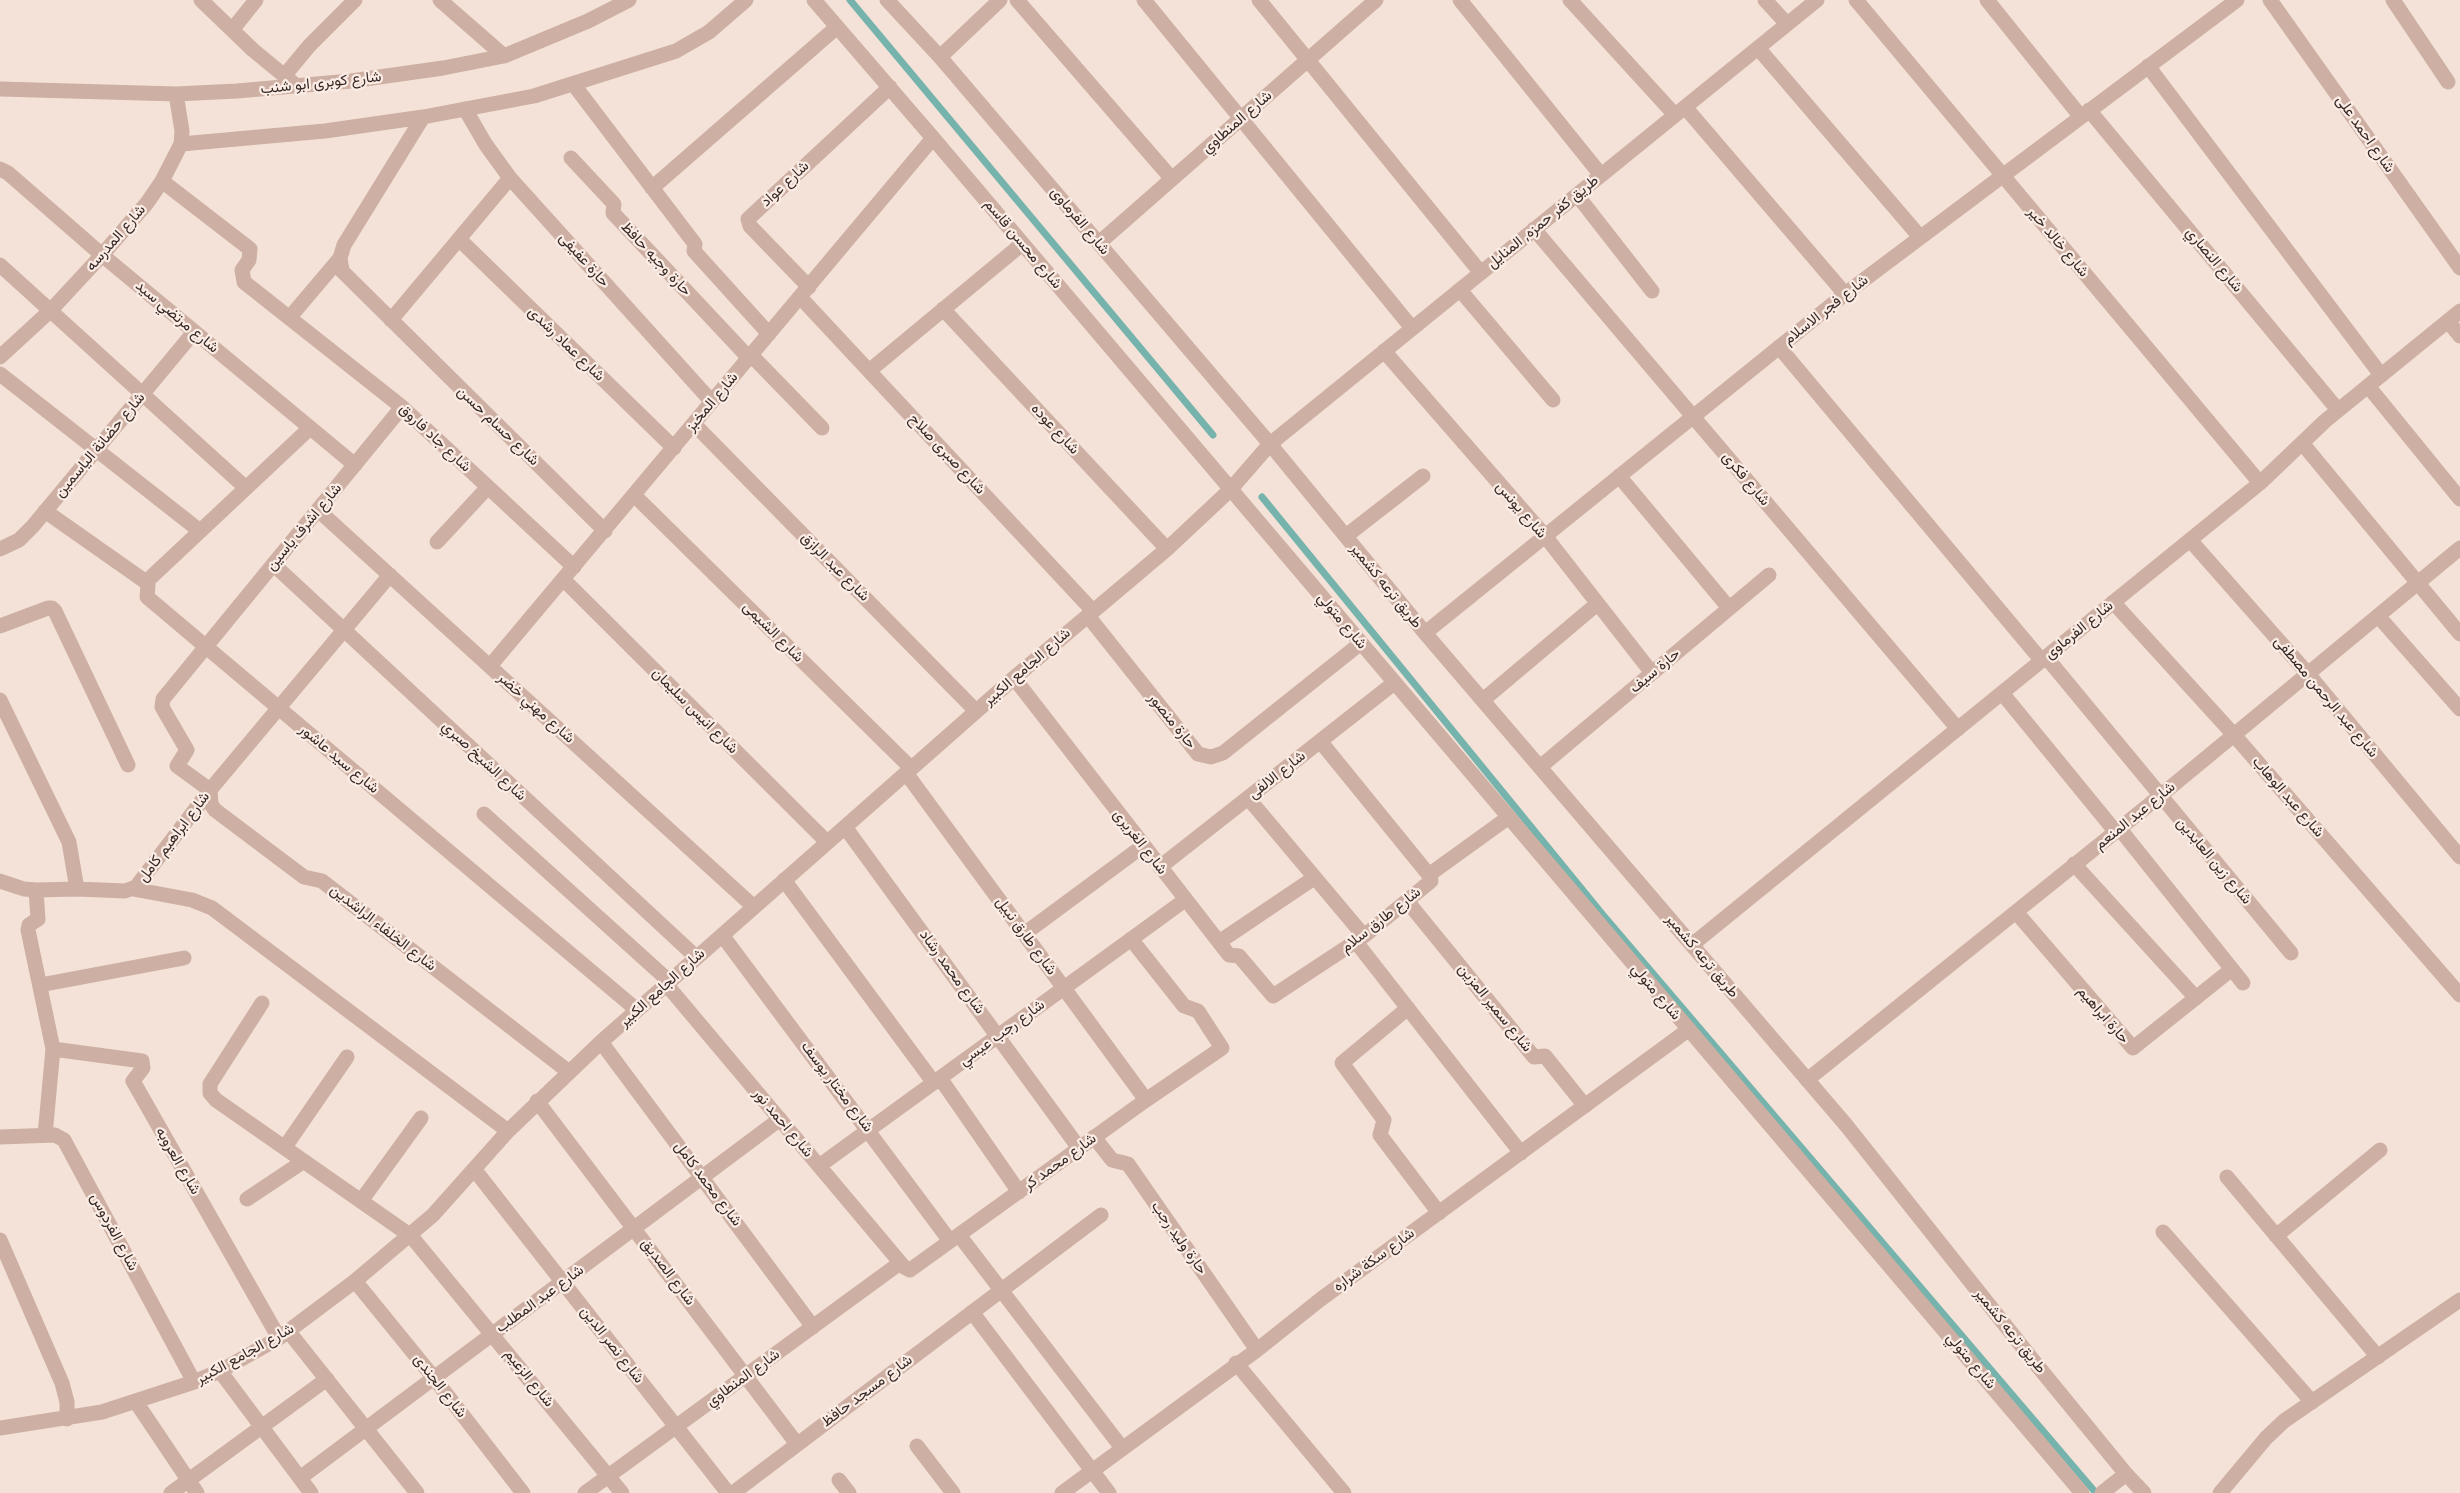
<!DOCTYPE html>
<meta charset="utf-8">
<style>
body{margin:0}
canvas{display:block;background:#f4e2d8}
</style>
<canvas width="2460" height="1493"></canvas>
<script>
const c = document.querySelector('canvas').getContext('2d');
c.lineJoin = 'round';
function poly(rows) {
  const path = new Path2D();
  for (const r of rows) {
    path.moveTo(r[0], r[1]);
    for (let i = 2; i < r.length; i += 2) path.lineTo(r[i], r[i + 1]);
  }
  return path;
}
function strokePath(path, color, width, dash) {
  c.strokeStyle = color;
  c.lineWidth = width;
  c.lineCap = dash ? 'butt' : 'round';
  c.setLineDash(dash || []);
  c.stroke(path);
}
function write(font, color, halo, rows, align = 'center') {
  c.font = font + ' "Open Sans",Vazirmatn,sans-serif';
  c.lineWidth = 4.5;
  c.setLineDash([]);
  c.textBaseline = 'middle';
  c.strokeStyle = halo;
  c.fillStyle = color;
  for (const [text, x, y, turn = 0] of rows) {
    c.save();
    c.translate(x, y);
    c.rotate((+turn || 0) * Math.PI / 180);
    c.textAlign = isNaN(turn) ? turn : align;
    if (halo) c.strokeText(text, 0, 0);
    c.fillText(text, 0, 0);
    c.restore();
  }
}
strokePath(poly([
 [850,0,1213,435],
 [1262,497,1603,915,2096,1493]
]), '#75b3ac', 7);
strokePath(poly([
 [201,0,253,50,298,87],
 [440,0,504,56],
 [814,0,933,138,2082,1493],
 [887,0,940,57,1270,444,1425,633,1846,1125,2036,1364,2126,1474,2144,1493],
 [1017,0,1172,179],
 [1144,0,1412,328],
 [1259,0,1481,273],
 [1460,0,1601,175],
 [1570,0,1675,115],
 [1765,0,1787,24],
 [1856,0,2260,483],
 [1987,0,2081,117],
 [2270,0,2460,268],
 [2393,0,2448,82],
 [232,30,256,0],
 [1758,48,1920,237],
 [940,57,1000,0],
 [2148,66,2381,375],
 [285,75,309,46,355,0],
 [574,85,695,244,694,251,769,334],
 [0,89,176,94,237,91,351,81,443,68,504,56,588,21,629,0],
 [1685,107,1845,294],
 [465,109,486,145,510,178,712,402],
 [2089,110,2338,410],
 [423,117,344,245,340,258,342,271,605,531],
 [181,144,325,131,423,117,534,96,676,51,709,32,746,0],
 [571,158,614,204,613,213,749,358],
 [0,169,8,173,102,255,355,465],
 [162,181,250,249,249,260,242,270,244,282,402,407,574,567],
 [652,188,837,27],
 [1577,195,1652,291],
 [1534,229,1958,729],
 [459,239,674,448],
 [1099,243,1376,0],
 [0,265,246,488],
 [809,287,750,226,748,219,890,87],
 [1460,290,1553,400],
 [800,297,1093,611],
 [943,309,1167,549],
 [290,317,340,258],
 [391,320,510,178],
 [2448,321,2460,336],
 [1779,347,2042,661],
 [1384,351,1545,536,1652,673],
 [751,355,822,428],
 [0,357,51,310,102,255,147,203,162,181,181,144,182,131,176,94],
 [869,371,1022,244],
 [0,374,200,531],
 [2368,386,2460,499],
 [402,407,163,699,162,707,187,750,177,766,210,790,211,804,215,810,304,877,322,881,569,1072],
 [694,424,976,711],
 [2302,443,2460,634],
 [1619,476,1729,608],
 [634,495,911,768],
 [318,510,754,907],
 [45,511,146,582,148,585,147,597,637,1010],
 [1346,536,1423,476],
 [2190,540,2309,675,2460,857],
 [437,542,488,487],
 [0,549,19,540,33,526,194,332],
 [273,564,696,957],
 [564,580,827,842],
 [146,582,310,428],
 [2113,602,2234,735,2460,995],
 [1088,616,1194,749,1198,754,1211,757,1223,753,1361,643],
 [2379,617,2460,709],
 [0,626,48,608,52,608,55,611,128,765],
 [1425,633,1845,294,2237,0],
 [2046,657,2291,953],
 [490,666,933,138],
 [1014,678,1229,955,1239,956,1273,996,1364,936,1431,881,1430,874,1509,817],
 [2002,693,2115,831],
 [0,700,69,842,77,889],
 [1483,700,1597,604],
 [1320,741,1429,875],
 [1540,767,1769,575],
 [906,773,1146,1100],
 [1248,798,1364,936],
 [484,814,669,981],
 [845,827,1079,1148],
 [2119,828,2243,983],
 [2074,864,2196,998],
 [1160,867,1394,683],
 [784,880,934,1083],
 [0,881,24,889,36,890,77,889,125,891,136,887,210,790,390,575],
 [133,889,192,900,212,908,508,1131],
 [36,890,38,919,29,925,28,930,53,1049,45,1135],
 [1407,901,1534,1057,1545,1056,1585,1106],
 [2016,912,2133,1048,2232,969],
 [1024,934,1143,846],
 [722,935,950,1241],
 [1219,942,1314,878],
 [1356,942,1521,1153],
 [1693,944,2260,483,2325,421,2460,311],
 [666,984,904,1267,910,1270,1146,1100,1222,1048,1198,1011,1184,1006,1131,939],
 [40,985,184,958],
 [262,1003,210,1084,210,1093,216,1100,411,1236,622,1493],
 [1408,1008,1342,1063,1384,1120,1380,1135,1439,1213],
 [601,1042,813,1327],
 [53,1049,142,1061,143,1068,133,1081,279,1338],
 [940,1078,1019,1192],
 [1807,1080,2160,796,2460,548],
 [537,1101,797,1444],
 [0,1137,55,1135,64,1140,194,1382],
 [1094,1137,1112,1160,1128,1164,1257,1350],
 [285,1147,347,1057],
 [819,1166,1185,900],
 [474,1169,728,1493],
 [2227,1177,2378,1357],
 [247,1199,304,1161],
 [361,1201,421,1118],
 [2163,1232,2312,1402],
 [959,1235,1122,1448],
 [2276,1236,2380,1150],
 [0,1240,62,1383,67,1402,67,1419],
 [355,1281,434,1378,523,1493],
 [972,1312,1109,1493],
 [289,1332,417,1493],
 [1236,1363,1344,1493],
 [220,1371,311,1493],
 [136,1402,197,1493],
 [0,1428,102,1412,194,1382,220,1371,279,1338,355,1281,433,1215,508,1131,601,1042,1014,678,1167,549,1230,490,1270,444,1817,0],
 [917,1446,953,1493],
 [300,1478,780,1119],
 [839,1480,849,1493],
 [171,1493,327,1379],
 [585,1493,900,1263],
 [733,1493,1101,1215],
 [1062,1493,1257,1350,1321,1299,1688,1030],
 [2102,1493,2126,1474],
 [2220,1493,2266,1438,2284,1421,2460,1300]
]), '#cdb0a3', 15);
write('15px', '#372926', '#fbede5', [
 ["شارع كوبرى ابو شنب",321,83,-6],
 ["شارع المنطاوي",1237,122,-41],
 ["شارع احمد على",2365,134,55],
 ["شارع عواد",785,184,-43],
 ["شارع الفرماوى",1080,221,50],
 ["طريق كفر حمزه, المنايل",1543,222,-39],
 ["شارع المدرسه",116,238,-49],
 ["شارع خالد خير",2058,242,50],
 ["شارع محسن قاسم",1023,244,50],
 ["حارة وجيه حافظ",656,259,47],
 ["حارة عفيفى",584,260,48],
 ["شارع النصاري",2214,260,50],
 ["شارع فجر الاسلام",1826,310,-38],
 ["شارع مرتضي سيد",177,317,40],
 ["شارع عماد رشدى",566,344,44],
 ["شارع المخبز",712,402,-50],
 ["شارع حسام حسن",498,426,44],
 ["شارع عوده",1055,429,47],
 ["شارع جاد فاروق",435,438,43],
 ["شارع حضانة الياسمين",100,445,-50],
 ["شارع صبرى صلاح",947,454,47],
 ["شارع فكرى",1746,479,50],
 ["شارع يونس",1521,510,49],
 ["شارع اشرف ياسين",304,527,-50],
 ["شارع عبد الرازق",835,567,45],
 ["طريق ترعه كشمير",1386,586,51],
 ["شارع متولي",1342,621,50],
 ["شارع الفرماوى",2079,630,-39],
 ["شارع الشيمى",773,632,45],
 ["شارع الجامع الكبير",1027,667,-41],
 ["حارة سيف",1655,671,-40],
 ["شارع عبد الرحمن مصطفى",2326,697,50],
 ["شارع مهني خضر",536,708,42],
 ["شارع انيس سليمان",695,711,45],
 ["حارة منصور",1172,721,51],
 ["شارع سيد عاشور",339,759,40],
 ["شارع الشيخ صبري",484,761,43],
 ["شارع الالفى",1277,775,-38],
 ["شارع عبد الوهاب",2288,797,49],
 ["شارع عبد المنعم",2135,816,-39],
 ["شارع ابراهيم كامل",174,837,-53],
 ["شارع الغريرى",1140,842,52],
 ["شارع زين العابدين",2214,861,50],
 ["شارع طارق سلام",1381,920,-38],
 ["شارع الخلفاء الراشدين",383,928,38],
 ["شارع طارق نبيل",1026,936,54],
 ["طريق ترعه كشمير",1702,956,50],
 ["شارع محمد رشاد",952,972,54],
 ["شارع الجامع الكبير",662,988,-42],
 ["شارع متولي",1656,992,50],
 ["شارع سمير المزين",1495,1008,51],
 ["حارة ابراهيم",2103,1015,49],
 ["شارع رجب عيسي",1002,1033,-36],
 ["شارع مختار يوسف",837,1087,53],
 ["شارع احمد نور",783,1123,50],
 ["شارع العروبه",178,1161,60],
 ["شارع محمد كر",1060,1162,-36],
 ["شارع محمد كامل",708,1184,53],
 ["شارع الفردوس",114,1232,62],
 ["حارة وليد رجب",1179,1238,55],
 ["شارع سكة شراره",1374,1260,-36],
 ["شارع الصديق",668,1272,53],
 ["شارع عبد المطلب",540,1299,-36],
 ["طريق ترعه كشمير",2010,1331,51],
 ["شارع نصر الدين",612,1345,52],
 ["شارع الجامع الكبير",245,1354,-29],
 ["شارع متولي",1971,1361,50],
 ["شارع الزعيم",529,1378,51],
 ["شارع المنطاوي",743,1378,-36],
 ["شارع الجندى",440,1386,52],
 ["شارع مسجد حافظ",867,1391,-37]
]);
</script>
